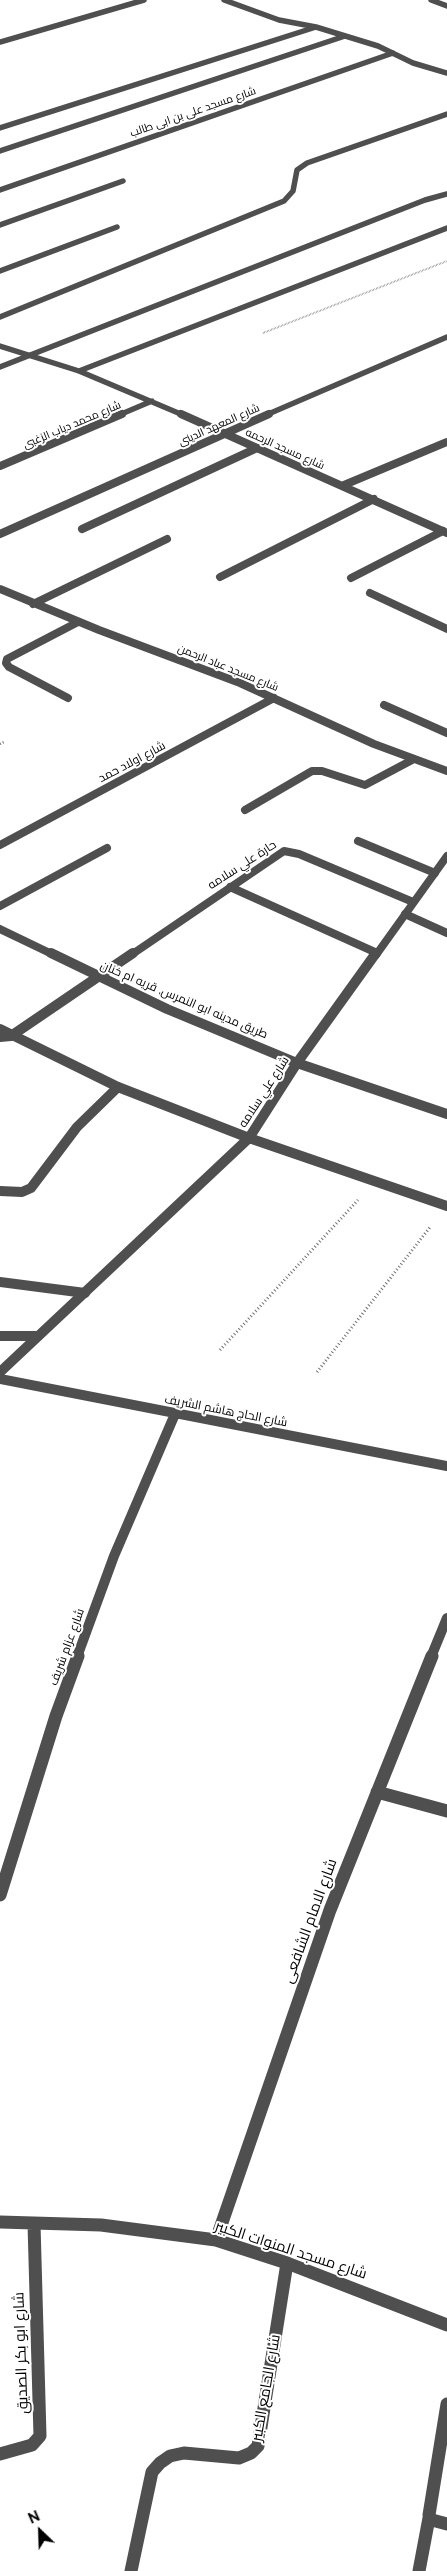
<!DOCTYPE html>
<meta charset="utf-8">
<style>
body{margin:0}
#map{position:relative;width:447px;height:2571px;overflow:hidden;background:#fff;font-family:Raleway,sans-serif}
canvas{display:block}
.north{position:absolute;left:15px;top:2506px;width:50px;height:50px;-webkit-text-stroke:4px #fff;paint-order:stroke;rotate:336deg;font-size:14px;font-weight:700;line-height:20px;text-align:center;color:#000}
.north::after{content:'';display:block;margin:auto;width:18px;height:22px;background:#000;clip-path:polygon(50% 0,100% 100%,50% 72%,0 100%)}
</style>
<div id="map">
<canvas width="447" height="2571"></canvas>
<div class="north">N</div>
</div>
<script>
const c = document.querySelector('canvas').getContext('2d');
c.lineJoin = 'round';
function poly(rows) {
  const path = new Path2D();
  for (const r of rows) {
    path.moveTo(r[0], r[1]);
    for (let i = 2; i < r.length; i += 2) path.lineTo(r[i], r[i + 1]);
  }
  return path;
}
function strokePath(path, color, width, dash) {
  c.strokeStyle = color;
  c.lineWidth = width;
  c.lineCap = dash ? 'butt' : 'round';
  c.setLineDash(dash || []);
  c.stroke(path);
}
function write(font, color, halo, rows, align = 'center') {
  c.font = font + ' Raleway,Cairo,sans-serif';
  c.lineWidth = 4;
  c.setLineDash([]);
  c.textBaseline = 'middle';
  c.strokeStyle = halo;
  c.fillStyle = color;
  for (const [text, x, y, turn = 0] of rows) {
    c.save();
    c.translate(x, y);
    c.rotate((+turn || 0) * Math.PI / 180);
    c.textAlign = isNaN(turn) ? turn : align;
    if (halo) c.strokeText(text, 0, 0);
    c.fillText(text, 0, 0);
    c.restore();
  }
}
strokePath(poly([
 [263,333,447,261]
]), '#717171', 2, [0.5, 1]);
strokePath(poly([
 [0,744,4,742]
]), '#717171', 2.5, [1, 2]);
strokePath(poly([
 [220,1350,358,1200],
 [317,1372,431,1226]
]), '#717171', 3, [1, 2.5]);
strokePath(poly([
 [224,0,279,20,316,27,378,46,413,63,447,73],
 [431,0,447,6],
 [0,42,144,0],
 [0,128,316,27],
 [0,151,345,36],
 [0,190,393,53],
 [0,225,123,181],
 [0,271,117,227],
 [0,317,284,201,293,191,297,170,307,163,447,114],
 [0,346,79,371,183,415],
 [0,367,425,200,447,194],
 [79,371,447,228],
 [119,415,152,401],
 [266,415,447,337]
]), '#4f4f4f', 5.5);
strokePath(poly([
 [181,414,447,533],
 [0,466,122,414],
 [344,485,447,442],
 [82,529,257,448],
 [0,534,269,414],
 [220,577,374,499],
 [351,578,443,531],
 [0,589,99,630,240,683,374,744,447,771],
 [370,593,447,629],
 [33,604,167,539],
 [68,698,9,667,6,663,7,659,78,622],
 [384,705,447,733],
 [245,810,312,771,322,771,365,785,414,759],
 [358,841,435,873],
 [0,845,274,698],
 [230,887,377,953],
 [0,906,107,848],
 [405,914,447,933],
 [0,929,54,955],
 [131,955,284,851,299,854,413,902]
]), '#4f4f4f', 8);
strokePath(poly([
 [51,953,167,1009,297,1063,447,1114],
 [0,1037,11,1036,133,953],
 [0,1191,22,1192,31,1188,77,1127,118,1087],
 [0,1282,85,1293],
 [0,1336,38,1336],
 [0,1379,447,1466],
 [77,1657,114,1556,175,1414],
 [431,1657,447,1618]
]), '#4f4f4f', 10);
strokePath(poly([
 [377,1792,447,1811],
 [0,1895,56,1716,78,1656],
 [0,2222,101,2225,216,2240,287,2263,447,2325],
 [216,2240,330,1910,432,1656],
 [447,2404,429,2515,432,2520,447,2524],
 [0,2454,32,2445,40,2436,34,2224],
 [131,2571,152,2472,160,2463,170,2456,184,2453,239,2458,251,2453,258,2446,287,2263],
 [419,2571,429,2518]
]), '#4f4f4f', 13);
strokePath(poly([
 [376,955,447,856]
]), '#4f4f4f', 8);
strokePath(poly([
 [0,1029,118,1087,249,1138,447,1206],
 [0,1372,249,1138,297,1063,376,953]
]), '#4f4f4f', 10);
write('11px', '#000', '#fff', [
 ["شارع مسجد على بن ابى طالب",193,112,-19],
 ["شارع محمد دياب الزغبى",72,425,-23],
 ["شارع المعهد الدينى",219,425,-24],
 ["شارع مسجد الرحمه",285,449,24],
 ["شارع مسجد عباد الرحمن",228,668,22]
]);
write('12px', '#000', '#fff', [
 ["شارع اولاد حمد",132,762,-28],
 ["حارة علي سلامه",242,865,-33],
 ["طريق مدينه ابو النمرس, قريه ام خنان",184,1000,23],
 ["شارع علي سلامه",264,1092,-57],
 ["شارع الحاج هاشم الشريف",226,1411,11],
 ["شارع عزام شريف",67,1647,-70]
]);
write('15px', '#000', '#fff', [
 ["شارع الامام الشافعى",310,1921,-70],
 ["شارع مسجد المنوات الكبير",291,2250,18],
 ["شارع ابو بكر الصديق",21,2353,-92],
 ["شارع الجامع الكبير",266,2388,-80]
]);
</script>
